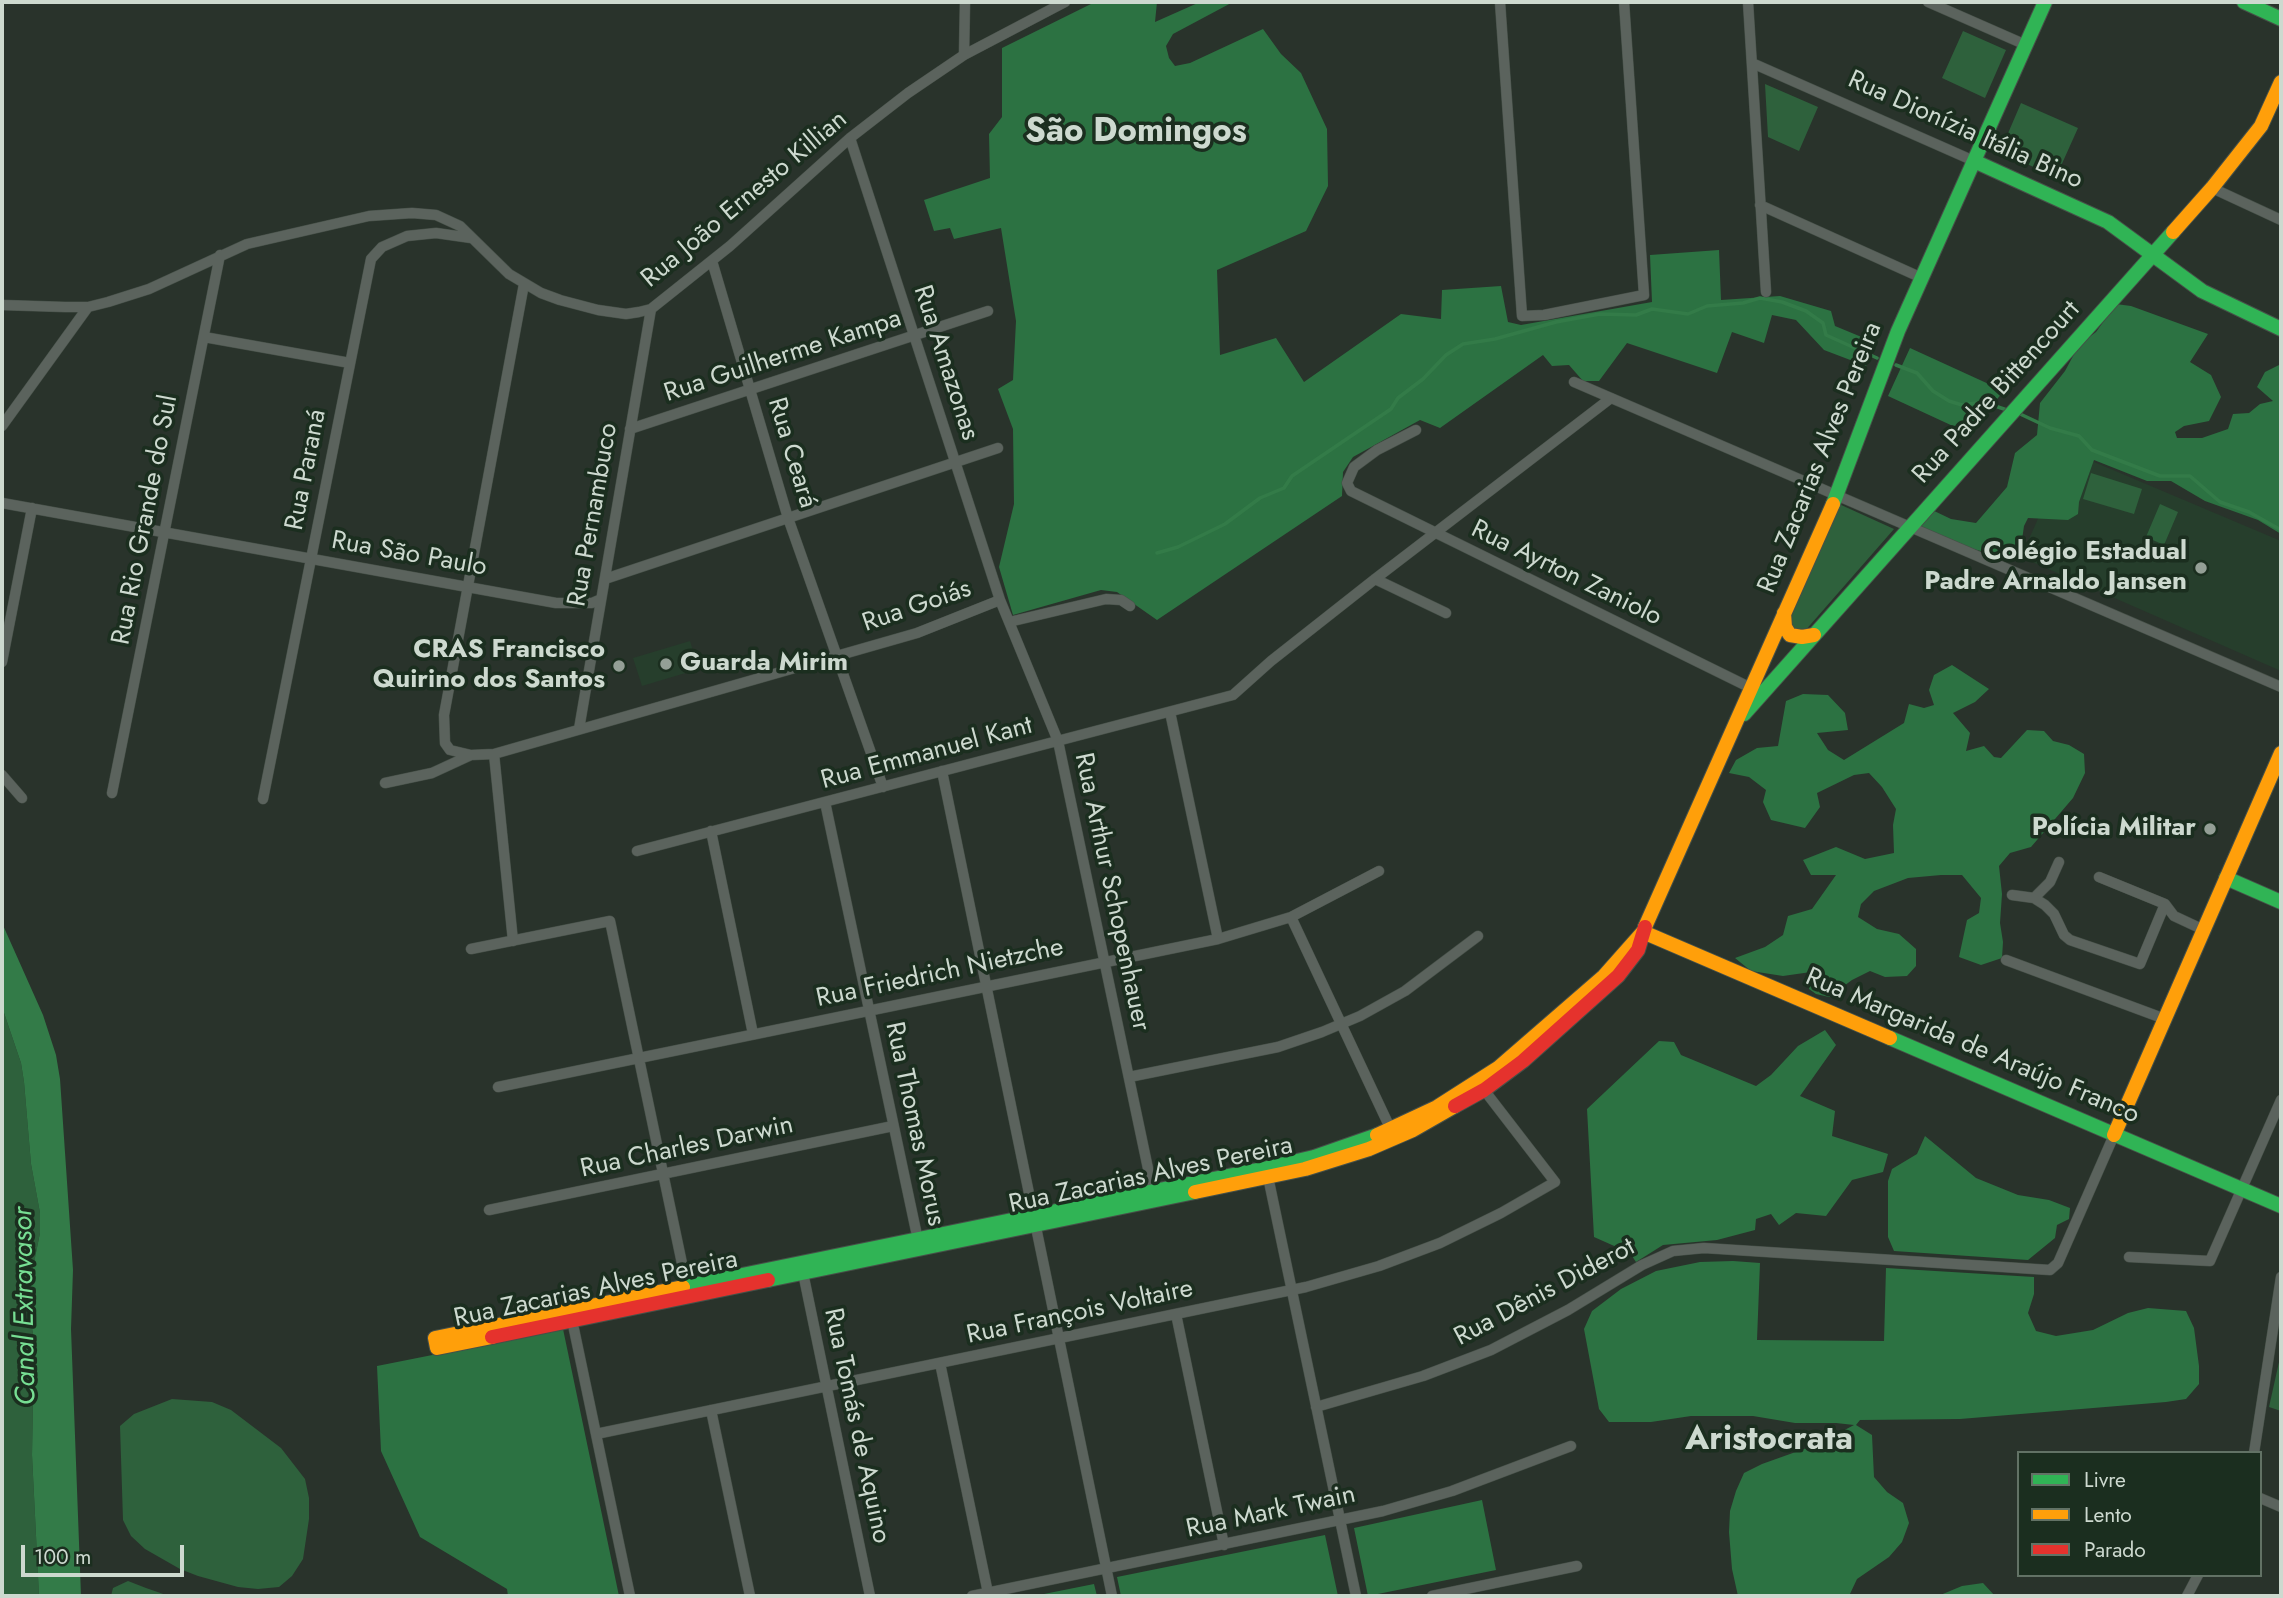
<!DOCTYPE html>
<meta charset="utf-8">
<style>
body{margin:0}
#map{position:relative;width:2283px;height:1598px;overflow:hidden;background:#29332b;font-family:Jost,sans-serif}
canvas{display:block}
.frame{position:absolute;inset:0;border:4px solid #cdd9cf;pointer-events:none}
.legend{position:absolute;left:2017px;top:1451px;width:245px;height:126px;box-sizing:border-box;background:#1b2e1f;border:2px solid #627265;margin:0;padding:9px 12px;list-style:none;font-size:21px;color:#cdd9cf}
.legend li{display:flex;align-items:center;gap:14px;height:35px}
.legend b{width:35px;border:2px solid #627265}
.scale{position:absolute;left:21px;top:1545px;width:163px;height:32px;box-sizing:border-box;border:4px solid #cdd9cf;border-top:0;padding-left:9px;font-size:21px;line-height:24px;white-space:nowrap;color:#cdd9cf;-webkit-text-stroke:5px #1b2e1f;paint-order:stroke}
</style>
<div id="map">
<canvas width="2283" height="1598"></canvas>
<div class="frame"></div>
<ul class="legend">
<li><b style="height:9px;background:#30b455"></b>Livre</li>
<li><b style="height:9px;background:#ff9f0a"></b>Lento</li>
<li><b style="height:9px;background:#e5322d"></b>Parado</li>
</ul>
<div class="scale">100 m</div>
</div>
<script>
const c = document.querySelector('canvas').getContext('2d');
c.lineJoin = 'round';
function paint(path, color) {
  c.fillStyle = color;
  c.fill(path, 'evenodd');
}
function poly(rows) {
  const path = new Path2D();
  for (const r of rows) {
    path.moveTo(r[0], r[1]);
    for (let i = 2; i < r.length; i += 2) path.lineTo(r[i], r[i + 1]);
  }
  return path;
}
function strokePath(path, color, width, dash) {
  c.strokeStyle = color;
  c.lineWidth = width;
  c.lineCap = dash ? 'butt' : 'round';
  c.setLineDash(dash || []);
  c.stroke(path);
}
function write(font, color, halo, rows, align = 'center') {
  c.font = font + ' Jost,sans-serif';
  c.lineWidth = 7;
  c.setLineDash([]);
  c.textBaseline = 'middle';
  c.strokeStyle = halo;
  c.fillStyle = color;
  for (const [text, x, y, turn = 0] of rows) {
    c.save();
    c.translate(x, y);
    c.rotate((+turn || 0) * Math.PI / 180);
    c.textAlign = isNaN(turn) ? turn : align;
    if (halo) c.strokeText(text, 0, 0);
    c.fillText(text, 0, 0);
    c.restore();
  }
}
paint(poly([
 [2068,451,2281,541,2281,671,2021,557],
 [690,641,699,669,642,686,633,658]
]), '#263e2c');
paint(poly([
 [1963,31,2006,50,1985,98,1942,78],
 [1765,84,1818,107,1799,151,1768,137],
 [2021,103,2078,128,2056,177,2000,152],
 [2091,473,2142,489,2134,514,2083,499],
 [1839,504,1894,529,1804,632,1794,631,1789,622],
 [2160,504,2178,512,2164,545,2146,537],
 [2,1007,21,1063,24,1082,31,1164,40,1213,40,1233,31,1277,30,1312,34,1343,32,1455,39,1596,2,1596],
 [2281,1353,2281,1411,2269,1407],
 [172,1399,212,1402,231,1410,281,1448,305,1479,309,1498,309,1519,303,1559,292,1576,279,1587,258,1589,238,1587,198,1576,180,1569,145,1549,131,1536,123,1520,120,1426,134,1414],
 [128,1581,146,1588,169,1596,111,1596,113,1588]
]), '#2e613c');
paint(poly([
 [1095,2,1157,2,1155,22,1200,2,1233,2,1173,34,1166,46,1169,58,1175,66,1190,63,1263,29,1281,54,1301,73,1327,129,1328,186,1306,231,1217,270,1220,355,1276,338,1304,382,1401,314,1441,319,1442,290,1501,286,1508,322,1521,325,1652,302,1650,255,1719,250,1721,300,1780,296,1831,311,1835,326,1876,343,1866,366,1824,350,1796,320,1772,315,1764,343,1732,332,1717,373,1627,343,1599,381,1583,381,1569,365,1552,366,1543,355,1440,428,1420,420,1353,457,1343,472,1342,496,1157,620,1117,592,1101,590,1013,615,999,567,1014,504,1013,429,998,389,1013,380,1016,321,1001,228,954,239,950,228,934,231,924,200,990,178,989,134,1002,117,1002,48],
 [2116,304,2131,306,2208,334,2190,362,2211,375,2221,397,2209,421,2184,426,2175,432,2177,438,2202,438,2228,429,2233,414,2249,413,2260,404,2273,401,2257,387,2265,372,2281,364,2281,534,2258,520,2205,501,2171,481,2147,481,2094,460,2079,502,2078,514,2068,520,2028,518,2024,526,2021,547,2012,559,1965,547,1918,527,1928,508,1951,519,1976,523,2007,487,2015,453,2037,435,2040,403,2065,371,2079,345,2096,332],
 [1910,348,2004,391,1968,433,1888,396],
 [1952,665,1989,689,1975,702,1953,713,1970,733,1966,751,1984,746,1994,757,2001,758,2027,730,2044,731,2053,741,2069,745,2084,754,2085,773,2073,798,2031,847,2010,853,1999,866,2002,894,2000,923,2003,942,2002,958,1981,965,1959,957,1967,920,1979,913,1981,898,1962,875,1941,875,1908,878,1874,891,1861,904,1858,917,1877,929,1899,934,1916,949,1916,966,1907,976,1885,977,1870,971,1852,980,1829,997,1816,994,1809,989,1811,972,1783,976,1751,971,1735,958,1765,947,1783,935,1788,916,1812,909,1836,875,1811,875,1803,860,1836,847,1865,859,1894,853,1893,825,1896,809,1882,787,1869,773,1854,775,1817,793,1820,807,1805,828,1771,820,1763,802,1766,790,1749,777,1729,773,1736,760,1757,748,1778,746,1786,701,1803,694,1828,695,1845,713,1848,730,1817,733,1828,750,1844,760,1904,723,1909,704,1924,708,1934,705,1929,690,1934,675],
 [1825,1030,1836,1045,1800,1096,1835,1111,1832,1136,1888,1154,1883,1172,1852,1180,1826,1216,1796,1213,1779,1225,1771,1214,1756,1219,1755,1230,1717,1240,1663,1245,1636,1262,1630,1253,1594,1237,1587,1109,1659,1041,1674,1042,1681,1055,1756,1086,1771,1075,1798,1046],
 [1925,1136,1976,1178,2018,1195,2049,1200,2070,1208,2069,1219,2057,1225,2055,1238,2028,1260,1894,1251,1888,1237,1888,1181,1892,1169,1917,1154],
 [1733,1261,1760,1263,1757,1340,1884,1341,1886,1268,2034,1277,2034,1294,2028,1313,2036,1331,2056,1336,2093,1330,2128,1313,2148,1308,2186,1311,2194,1328,2199,1366,2199,1384,2186,1399,2166,1402,1960,1419,1860,1420,1856,1425,1872,1435,1874,1477,1887,1492,1903,1503,1909,1523,1902,1542,1889,1557,1857,1579,1849,1596,1738,1596,1732,1569,1729,1532,1730,1511,1736,1491,1744,1473,1762,1464,1818,1444,1854,1425,1836,1423,1795,1423,1753,1416,1691,1416,1651,1422,1609,1422,1599,1409,1584,1329,1592,1311,1621,1289,1656,1271,1700,1262],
 [563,1329,619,1596,508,1596,507,1589,420,1537,381,1451,377,1366],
 [1482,1500,1496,1570,1368,1596,1354,1528],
 [1325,1535,1338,1596,1121,1596,1117,1577],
 [1983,1583,1995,1596,1938,1596,1962,1586],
 [1094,1584,1097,1596,1034,1596]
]), '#2c7242');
paint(poly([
 [2,923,43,1015,56,1055,60,1079,73,1270,71,1329,81,1596,39,1596,32,1455,34,1343,30,1312,31,1277,40,1233,40,1213,31,1164,24,1082,21,1063,2,1007]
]), '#337b48');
strokePath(poly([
 [1896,365,1917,373,1933,391,1949,401,1962,405,1983,402,2010,411],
 [2018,413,2050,428,2079,436,2092,450,2160,476,2190,476,2220,502,2249,512,2281,530],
 [1157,553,1178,547,1225,524,1260,498,1284,488,1292,476,1391,409,1398,398,1423,379,1446,355,1463,344,1495,339,1556,322,1600,314,1636,315,1652,309,1688,314,1707,306,1743,303,1760,298,1782,302,1806,311,1823,323,1826,335,1877,358]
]), '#337b48', 3.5);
const street = poly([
 [1500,2,1522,316,1544,315,1644,295,1624,2],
 [1748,2,1766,292],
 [1928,2,2026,45],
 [964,55,965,2],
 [1752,63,1974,161],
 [850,138,1000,600,1058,741,1154,1197],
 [2212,188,2281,220],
 [1760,205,1922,278],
 [712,261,788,518,883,787],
 [524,284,444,715,445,743,450,750,471,755,494,754,917,633,1000,600],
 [2,305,65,307,88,307,108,302,149,289,247,244,369,216,412,213,436,215,460,226,509,274,541,293,560,300,598,310,626,314,639,312,651,309,730,246,850,138,908,93,964,55,1065,2],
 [204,337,350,363],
 [1574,382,2281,687],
 [2,426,88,307],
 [630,429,988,311],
 [1416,430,1377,450,1354,467,1347,483,1351,491,1755,690],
 [2,503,556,603,592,603,601,599],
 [605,579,998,448],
 [1375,579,1446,613],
 [1009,622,1106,599,1121,600,1130,606],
 [2,662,32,508],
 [1170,712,1218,939],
 [579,729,651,309],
 [494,754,513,941],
 [942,771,1112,1596],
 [2,775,22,798],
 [385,783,432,773,471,755],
 [112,793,220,255],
 [263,799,371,259,382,247,407,236,436,233,471,238],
 [825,802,919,1245],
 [711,831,753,1034],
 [637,851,1233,695,1271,661,1375,579,1611,398],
 [2099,877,2165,904,2174,916,2204,930],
 [2012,895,2034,898,2045,905,2054,914,2064,935,2070,940,2140,964,2165,904],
 [2034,898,2050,882,2059,862],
 [1291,917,1392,1132],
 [471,949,610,921,688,1292],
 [2006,960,2165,1019],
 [1129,1077,1278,1047,1322,1032,1360,1016,1405,991,1478,936],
 [498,1087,1218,939,1291,917,1379,871],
 [1267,1172,1356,1596],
 [489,1210,893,1126],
 [2129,1257,2210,1261,2281,1100],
 [802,1268,870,1596],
 [1176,1314,1224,1545],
 [571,1315,630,1596],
 [940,1363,988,1593],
 [1316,1407,1423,1376,1491,1350,1568,1310,1642,1265,1673,1251,1704,1248,2050,1270,2058,1263,2114,1135],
 [711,1410,750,1596],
 [596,1434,1306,1287,1379,1266,1440,1243,1501,1213,1555,1182,1481,1086],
 [2254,1453,2281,1277],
 [2260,1498,2281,1507],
 [972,1596,1383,1511,1452,1491,1571,1446],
 [1432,1596,1577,1566],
 [2187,1596,2198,1575]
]);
const fast = poly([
 [2244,2,2281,19],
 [1974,161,2108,222,2202,291,2281,329],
 [1833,504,1898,331,2045,2],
 [1744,714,2173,232],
 [2226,878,2281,902],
 [1890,1038,2281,1206],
 [768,1280,1195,1192],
 [683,1287,1267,1168,1314,1157,1377,1135]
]);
const slow = poly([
 [2173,232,2212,188,2261,126,2281,82],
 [1784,613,1785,627,1790,635,1802,637,1814,635],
 [1645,927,1833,504],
 [1643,932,1890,1038],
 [1377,1135,1437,1107,1498,1068,1604,976,1643,932],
 [2114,1135,2281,753],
 [1195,1192,1305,1169,1369,1149,1413,1130,1455,1106],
 [492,1337,437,1348,435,1338,683,1287]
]);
const jam = poly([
 [1455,1106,1484,1090,1523,1061,1618,976,1638,950,1645,927],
 [492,1337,768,1280]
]);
strokePath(street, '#465048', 11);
strokePath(fast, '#465048', 16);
strokePath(slow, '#465048', 16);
strokePath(jam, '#465048', 16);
strokePath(street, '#5b635d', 10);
strokePath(fast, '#30b455', 14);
strokePath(slow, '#ff9f0a', 14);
strokePath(jam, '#e5322d', 14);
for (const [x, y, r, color] of [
 [2201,568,7,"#949f96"],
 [666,664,7,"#949f96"],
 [619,666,7,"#949f96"],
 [2210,829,7,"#949f96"]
]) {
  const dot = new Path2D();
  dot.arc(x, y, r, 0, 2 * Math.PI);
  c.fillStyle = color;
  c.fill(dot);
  strokePath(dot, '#1b2e1f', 2.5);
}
write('26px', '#cdd9cf', '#1b2e1f', [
 ["Rua Dionízia Itália Bino",1965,131,24],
 ["Rua João Ernesto Killian",745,200,-40],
 ["Rua Guilherme Kampa",783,357,-18],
 ["Rua Amazonas",945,363,72],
 ["Rua Padre Bittencourt",1997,393,-48],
 ["Rua Ceará",791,453,73],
 ["Rua Zacarias Alves Pereira",1821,458,-68],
 ["Rua Paraná",307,470,-79],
 ["Rua Pernambuco",594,515,-80],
 ["Rua Rio Grande do Sul",146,520,-79],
 ["Rua São Paulo",409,555,10],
 ["Rua Ayrton Zaniolo",1566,574,26],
 ["Rua Goiás",917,607,-19],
 ["Rua Emmanuel Kant",927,754,-15],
 ["Rua Arthur Schopenhauer",1111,892,78],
 ["Rua Friedrich Nietzche",940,974,-12],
 ["Rua Margarida de Araújo Franco",1972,1047,23],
 ["Rua Thomas Morus",914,1124,78],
 ["Rua Charles Darwin",687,1148,-12],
 ["Rua Zacarias Alves Pereira",1151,1176,-12],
 ["Rua Zacarias Alves Pereira",596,1290,-12],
 ["Rua Dênis Diderot",1545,1293,-28],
 ["Rua François Voltaire",1080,1313,-12],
 ["Rua Tomás de Aquino",856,1426,78],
 ["Rua Mark Twain",1271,1513,-12]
]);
write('bold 26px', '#cdd9cf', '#1b2e1f', [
 ["Colégio Estadual",2187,553],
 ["Padre Arnaldo Jansen",2187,583],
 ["CRAS Francisco",605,651],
 ["Quirino dos Santos",605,681],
 ["Guarda Mirim",680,664,"left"],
 ["Polícia Militar",2196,829]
], 'right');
write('italic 28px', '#77de93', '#1b2e1f', [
 ["Canal Extravasor",26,1306,-91]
]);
write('bold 33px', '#cdd9cf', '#1b2e1f', [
 ["São Domingos",1136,133],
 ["Aristocrata",1769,1441]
]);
</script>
